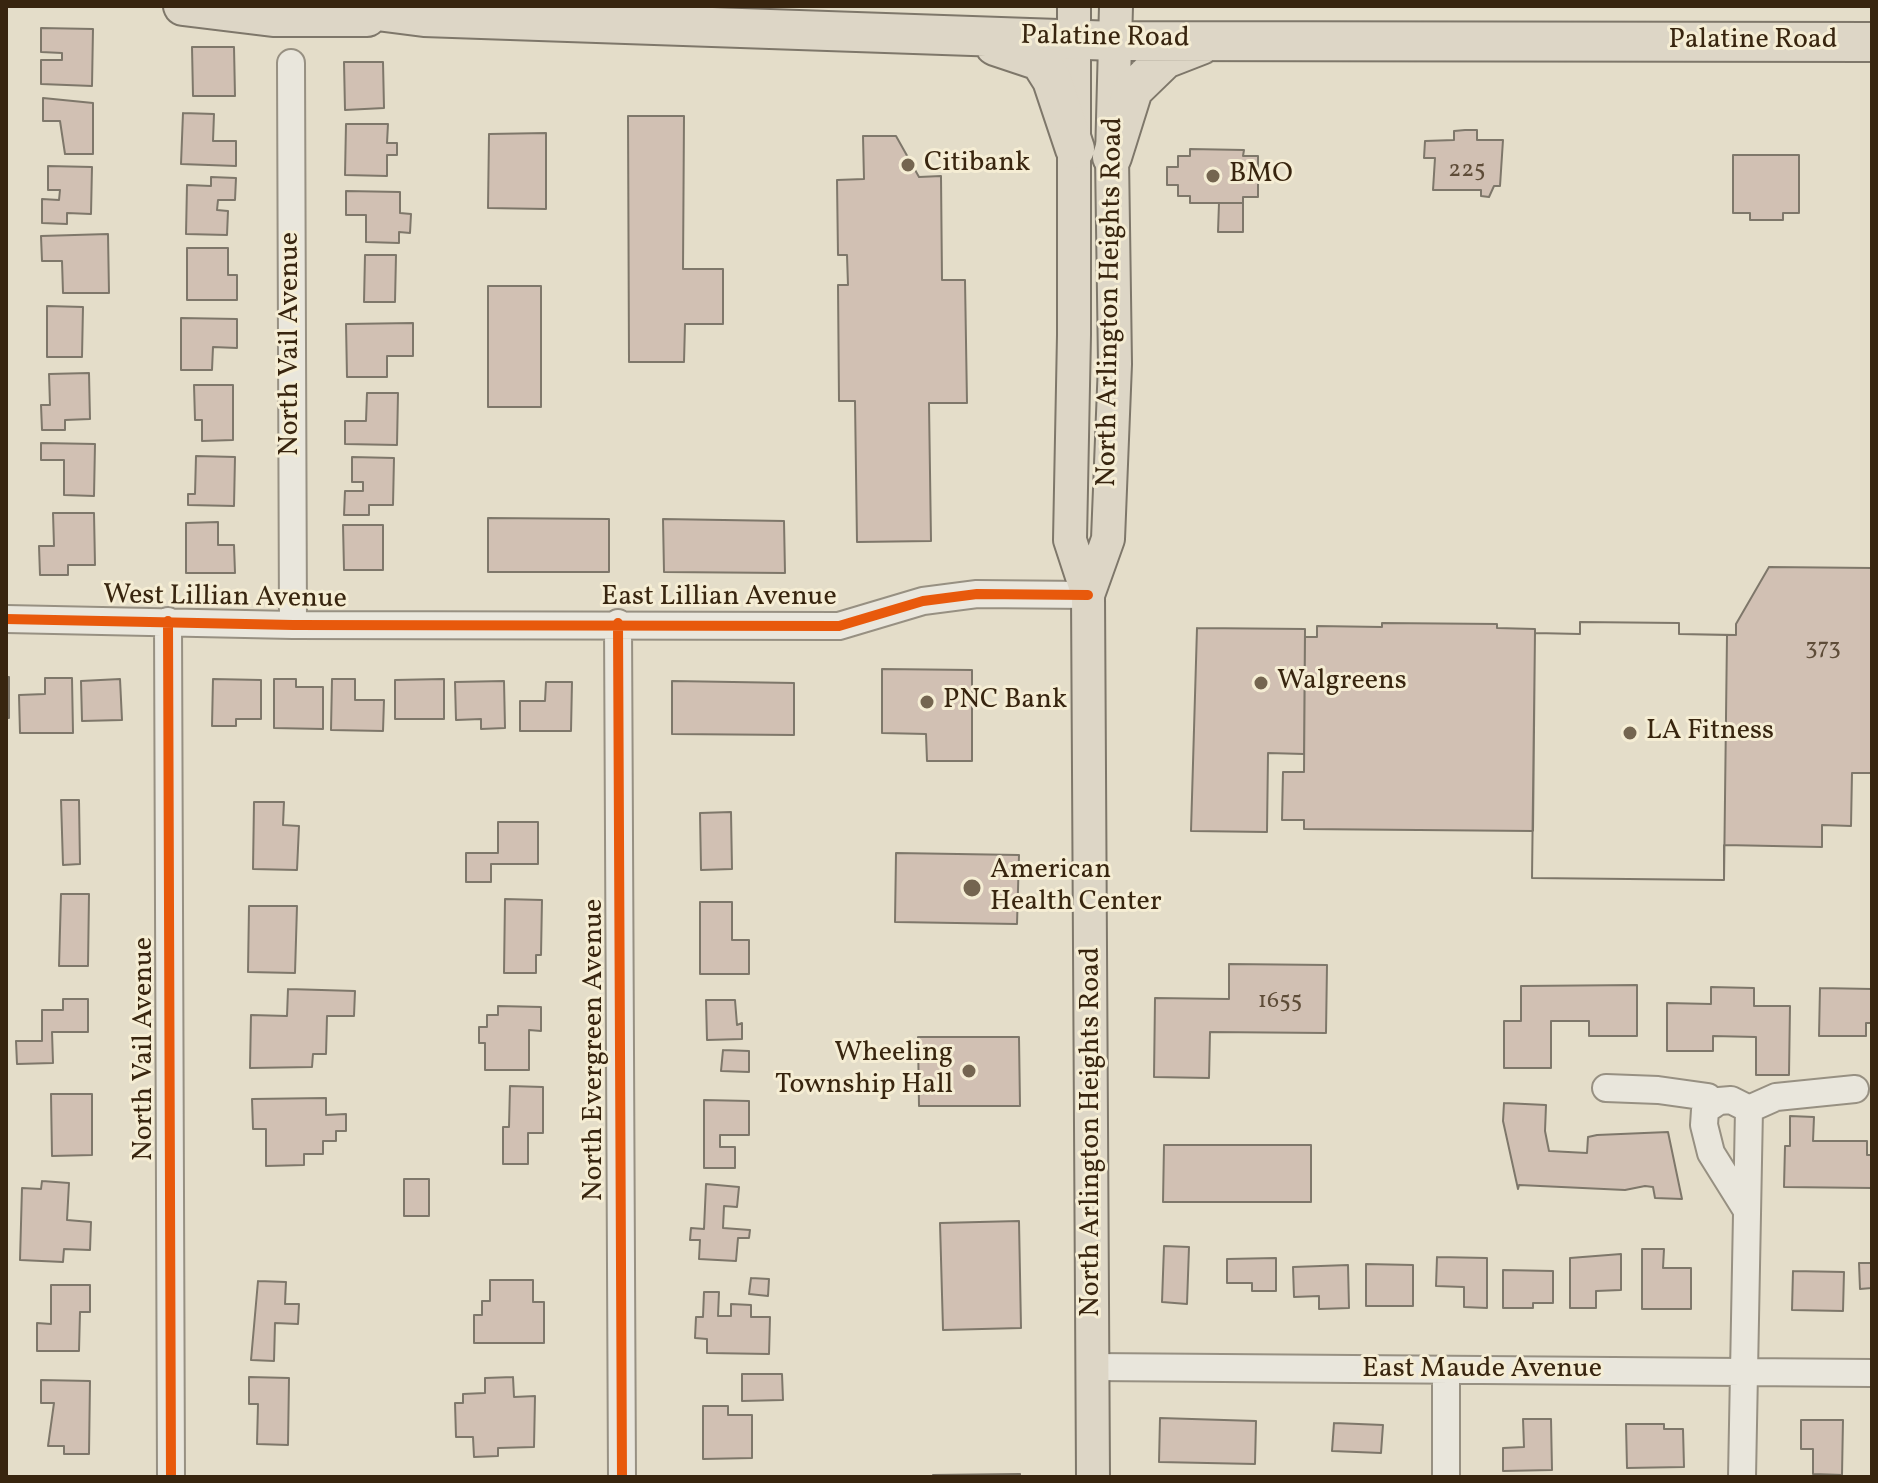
<!DOCTYPE html>
<style>
body{margin:0}
#map{position:relative;width:1878px;height:1483px;overflow:hidden;background:#e4ddc9;font-family:Vollkorn,serif}
canvas{display:block}
.frame{position:absolute;inset:0;border:8px solid #38250f;pointer-events:none}
</style>
<div id="map">
<canvas width="1878" height="1483"></canvas>
<div class="frame"></div>
</div>
<script>
const c = document.querySelector('canvas').getContext('2d');
c.lineJoin = 'round';
function paint(path, color) {
  c.fillStyle = color;
  c.fill(path, 'evenodd');
}
function poly(rows) {
  const path = new Path2D();
  for (const r of rows) {
    path.moveTo(r[0], r[1]);
    for (let i = 2; i < r.length; i += 2) path.lineTo(r[i], r[i + 1]);
  }
  return path;
}
function strokePath(path, color, width, dash) {
  c.strokeStyle = color;
  c.lineWidth = width;
  c.lineCap = dash ? 'butt' : 'round';
  c.setLineDash(dash || []);
  c.stroke(path);
}
function write(font, color, halo, rows, align = 'center') {
  c.font = font + ' Vollkorn,serif';
  c.lineWidth = 6;
  c.setLineDash([]);
  c.textBaseline = 'middle';
  c.strokeStyle = halo;
  c.fillStyle = color;
  for (const [text, x, y, turn = 0] of rows) {
    c.save();
    c.translate(x, y);
    c.rotate((+turn || 0) * Math.PI / 180);
    c.textAlign = isNaN(turn) ? turn : align;
    if (halo) c.strokeText(text, 0, 0);
    c.fillText(text, 0, 0);
    c.restore();
  }
}
const building = poly([
 [41,28,93,29,92,86,41,84,41,60,62,60,62,53,41,52,41,28],
 [192,47,234,47,235,96,193,96,192,47],
 [344,62,383,62,384,108,345,110,344,62],
 [43,98,93,103,93,154,65,154,60,121,43,121,43,98],
 [183,113,214,114,213,141,236,141,236,166,181,164,183,113],
 [628,116,684,116,683,269,723,269,723,324,685,324,684,362,629,362,628,116],
 [346,124,388,124,387,143,397,143,397,155,387,155,387,176,345,175,346,124],
 [1465,130,1477,130,1477,140,1503,140,1500,186,1494,186,1489,197,1481,196,1481,190,1433,190,1435,158,1424,158,1425,141,1454,140,1454,131,1465,130],
 [546,133,546,209,488,208,489,134,546,133],
 [863,136,896,136,919,177,941,176,942,280,965,280,967,403,929,403,931,541,857,542,855,401,839,401,838,285,848,285,847,255,838,255,837,180,864,179,863,136],
 [1190,149,1244,150,1243,156,1258,156,1258,197,1243,197,1243,203,1190,203,1190,196,1178,196,1178,185,1167,185,1167,167,1178,167,1178,156,1190,156,1190,149],
 [1733,155,1799,155,1799,213,1783,213,1783,220,1750,220,1750,213,1733,213,1733,155],
 [48,166,92,167,91,214,67,213,67,224,42,223,42,199,59,200,60,190,48,190,48,166],
 [211,177,236,178,235,200,218,200,217,210,228,211,227,235,186,234,187,185,211,186,211,177],
 [346,191,400,192,400,213,411,214,410,233,399,232,399,243,366,242,366,215,346,215,346,191],
 [1219,203,1243,203,1243,232,1218,232,1219,203],
 [108,234,109,293,63,293,62,261,42,261,41,236,108,234],
 [187,248,228,248,228,275,237,275,237,300,187,300,187,248],
 [365,255,396,255,395,302,364,302,365,255],
 [488,286,541,286,541,407,488,407,488,286],
 [47,306,83,307,82,357,47,357,47,306],
 [181,318,237,319,237,348,213,347,212,370,181,370,181,318],
 [413,323,413,356,387,356,387,377,347,377,346,324,413,323],
 [89,373,90,419,65,420,65,430,42,430,41,405,50,405,49,374,89,373],
 [194,385,233,385,233,440,202,441,202,420,195,420,194,385],
 [367,393,398,393,397,445,345,444,345,421,366,421,367,393],
 [41,443,95,444,94,496,64,495,64,460,41,460,41,443],
 [196,456,235,457,234,506,188,505,188,494,195,494,196,456],
 [352,457,394,458,393,505,369,505,369,515,344,515,345,491,363,491,363,482,352,482,352,457],
 [53,513,94,513,95,565,68,565,68,575,40,575,39,546,54,546,53,513],
 [488,518,609,519,609,572,488,572,488,518],
 [663,519,784,521,785,573,664,572,663,519],
 [218,522,218,545,234,545,235,573,186,573,186,523,218,522],
 [343,525,383,525,383,570,344,570,343,525],
 [1769,567,1872,568,1872,773,1852,773,1851,826,1822,825,1822,847,1724,845,1724,880,1532,878,1535,633,1580,634,1580,622,1679,623,1679,634,1736,635,1736,624,1769,567],
 [1580,622,1679,623,1679,634,1727,635,1724,880,1532,878,1535,633,1580,634,1580,622],
 [1382,623,1497,624,1497,628,1535,629,1533,831,1304,829,1304,820,1282,820,1283,772,1304,772,1305,637,1317,637,1317,626,1382,627,1382,623],
 [1197,628,1305,629,1304,754,1268,753,1267,832,1191,831,1197,628],
 [882,669,972,670,972,761,927,761,926,734,882,733,882,669],
 [6,677,9,677,9,718,6,718,6,677],
 [45,678,72,678,73,733,20,733,19,695,45,694,45,678],
 [120,679,122,720,82,721,81,681,120,679],
 [213,679,261,680,261,719,236,719,236,726,212,726,213,679],
 [274,679,296,679,296,687,323,687,323,729,274,728,274,679],
 [332,679,355,679,355,700,384,700,383,731,331,730,332,679],
 [444,679,444,719,395,719,395,680,444,679],
 [504,681,505,728,481,729,481,719,456,720,455,682,504,681],
 [672,681,794,683,794,735,672,734,672,681],
 [546,682,572,682,571,731,520,731,520,701,545,701,546,682],
 [61,800,79,800,80,864,63,865,61,800],
 [254,802,284,802,283,825,299,826,297,870,253,869,254,802],
 [731,812,732,869,701,870,700,813,731,812],
 [498,822,538,822,538,864,491,864,491,882,466,882,466,853,498,853,498,822],
 [896,853,1019,855,1017,924,895,922,896,853],
 [61,894,89,894,88,966,59,966,61,894],
 [505,899,542,900,541,955,536,955,536,973,504,973,505,899],
 [700,902,732,902,732,940,749,940,749,974,700,974,700,902],
 [249,906,297,906,295,973,248,972,249,906],
 [1229,964,1327,965,1326,1033,1210,1032,1209,1078,1154,1077,1155,998,1229,999,1229,964],
 [1637,985,1637,1036,1589,1036,1589,1021,1551,1021,1551,1068,1504,1068,1504,1021,1521,1021,1521,986,1637,985],
 [1711,987,1754,988,1754,1006,1790,1006,1789,1075,1756,1075,1756,1037,1713,1036,1713,1051,1667,1051,1667,1003,1711,1004,1711,987],
 [1820,988,1872,989,1872,1023,1866,1023,1866,1036,1819,1036,1820,988],
 [288,989,355,991,354,1016,327,1016,326,1054,313,1054,312,1067,250,1068,251,1015,287,1016,288,989],
 [63,999,88,999,88,1032,52,1032,53,1063,17,1064,16,1041,42,1041,42,1010,63,1010,63,999],
 [706,1000,735,1000,737,1025,742,1023,742,1039,707,1040,706,1000],
 [498,1006,541,1007,541,1031,529,1030,529,1070,485,1070,485,1043,479,1043,479,1027,487,1027,487,1015,498,1015,498,1006],
 [918,1037,1019,1037,1020,1106,919,1106,918,1037],
 [723,1050,749,1051,749,1072,721,1071,723,1050],
 [510,1086,543,1087,543,1133,528,1133,528,1164,503,1164,503,1127,509,1127,510,1086],
 [51,1094,92,1094,92,1155,52,1156,51,1094],
 [326,1098,326,1115,346,1114,346,1131,336,1131,336,1141,323,1141,323,1154,304,1154,304,1165,266,1166,266,1129,253,1129,252,1099,326,1098],
 [704,1100,749,1101,749,1135,720,1135,720,1147,735,1147,735,1168,704,1168,704,1100],
 [1504,1103,1546,1105,1545,1131,1549,1151,1587,1153,1588,1137,1597,1135,1668,1132,1682,1199,1655,1198,1653,1187,1645,1186,1625,1190,1519,1185,1518,1189,1503,1121,1504,1103],
 [1790,1116,1814,1117,1813,1141,1867,1141,1867,1155,1872,1155,1872,1188,1784,1187,1785,1146,1790,1146,1790,1116],
 [1164,1145,1311,1145,1311,1202,1163,1202,1164,1145],
 [404,1179,429,1179,429,1216,404,1216,404,1179],
 [42,1181,69,1183,67,1220,91,1222,90,1250,64,1249,63,1262,20,1260,22,1188,41,1189,42,1181],
 [706,1184,739,1187,737,1207,724,1206,723,1228,750,1230,749,1238,738,1238,736,1261,699,1259,700,1240,690,1240,691,1228,704,1229,706,1184],
 [1019,1221,1021,1328,943,1330,940,1223,1019,1221],
 [1164,1246,1189,1247,1187,1304,1162,1302,1164,1246],
 [1642,1249,1664,1249,1663,1268,1691,1268,1691,1309,1642,1309,1642,1249],
 [1621,1254,1621,1290,1596,1291,1596,1308,1570,1308,1570,1258,1621,1254],
 [1437,1257,1487,1258,1487,1308,1464,1307,1464,1287,1436,1286,1437,1257],
 [1276,1258,1276,1291,1252,1291,1252,1283,1227,1283,1227,1259,1276,1258],
 [1859,1263,1872,1263,1872,1288,1860,1289,1859,1263],
 [1366,1264,1413,1265,1413,1306,1366,1306,1366,1264],
 [1348,1265,1349,1308,1319,1309,1319,1296,1294,1297,1293,1267,1348,1265],
 [1503,1270,1553,1271,1553,1303,1533,1303,1533,1308,1503,1308,1503,1270],
 [1793,1271,1844,1272,1843,1311,1792,1310,1793,1271],
 [751,1278,769,1279,768,1296,749,1294,751,1278],
 [490,1280,533,1280,533,1302,544,1302,544,1343,474,1343,474,1315,482,1315,482,1301,490,1301,490,1280],
 [258,1281,286,1282,285,1304,299,1304,298,1324,275,1323,274,1361,251,1360,258,1281],
 [51,1285,90,1285,90,1312,80,1312,79,1351,37,1351,37,1323,51,1324,51,1285],
 [704,1292,719,1292,718,1316,731,1316,731,1304,751,1305,751,1317,770,1317,769,1354,707,1353,707,1339,695,1338,696,1317,703,1317,704,1292],
 [742,1374,782,1374,783,1400,742,1401,742,1374],
 [249,1377,289,1378,288,1445,257,1444,258,1404,249,1404,249,1377],
 [513,1377,514,1397,535,1396,534,1447,498,1448,498,1456,474,1457,473,1437,456,1437,455,1403,463,1403,463,1394,485,1393,485,1378,513,1377],
 [41,1380,90,1381,89,1454,64,1454,64,1446,48,1446,54,1403,41,1403,41,1380],
 [703,1406,728,1406,728,1415,752,1415,752,1458,703,1459,703,1406],
 [1160,1418,1256,1421,1255,1464,1159,1462,1160,1418],
 [1523,1419,1551,1419,1552,1470,1503,1471,1503,1448,1524,1447,1523,1419],
 [1801,1420,1843,1420,1842,1475,1813,1474,1813,1449,1801,1449,1801,1420],
 [1334,1423,1383,1425,1381,1453,1332,1451,1334,1423],
 [1626,1424,1664,1424,1664,1429,1683,1429,1684,1467,1627,1468,1626,1424],
 [1020,1474,1020,1477,933,1477,933,1475,1020,1474]
]);
paint(building, '#d1c0b3');
strokePath(building, '#7e776a', 2);
const minor = poly([
 [291,63,293,625],
 [6,619,293,625,839,626,923,601,977,594,1088,595],
 [168,621,171,1477],
 [618,623,622,1477],
 [1606,1088,1658,1090,1708,1097,1713,1105],
 [1749,1109,1776,1097,1855,1089],
 [1093,1367,1872,1373],
 [1446,1372,1446,1477],
 [1742,1477,1749,1109,1731,1100,1719,1101,1705,1110,1704,1125,1711,1153,1746,1209]
]);
const major = poly([
 [1074,6,1074,335,1070,540,1088,595,1093,1477],
 [1088,595,1108,539,1115,364,1112,157,1116,6]
]);
const highway = poly([
 [183,6,273,17,367,17],
 [338,6,424,17,1116,41,1872,42],
 [995,46,1040,61,1052,80,1075,149],
 [1112,157,1133,90,1165,59,1201,45]
]);
strokePath(minor, '#979082', 30);
strokePath(major, '#7e776a', 36);
strokePath(highway, '#7e776a', 42);
strokePath(minor, '#e9e6dc', 26);
strokePath(major, '#ddd6c6', 32);
strokePath(highway, '#ddd6c6', 38);
strokePath(poly([
 [6,619,293,625,839,626,923,601,977,594,1088,595],
 [168,621,171,1477],
 [618,623,622,1477]
]), '#e8590c', 10);
for (const [x, y, r, color] of [
 [908,165,8,"#746550"],
 [1213,176,8,"#746550"],
 [1261,683,8,"#746550"],
 [927,702,8,"#746550"],
 [1630,733,8,"#746550"],
 [972,888,10,"#746550"],
 [969,1071,8,"#746550"]
]) {
  const dot = new Path2D();
  dot.arc(x, y, r, 0, 2 * Math.PI);
  c.fillStyle = color;
  c.fill(dot);
  strokePath(dot, '#f5edd4', 3);
}
write('24px', '#5e4c38', null, [
 ["225",1467,172],
 ["373",1823,650],
 ["1655",1280,1003]
]);
write('28px', '#38250f', '#f5edd4', [
 ["Palatine Road",1105,39,1],
 ["Palatine Road",1753,42],
 ["North Arlington Heights Road",1112,302,-89],
 ["North Vail Avenue",292,344,-90],
 ["West Lillian Avenue",225,599,1],
 ["East Lillian Avenue",719,599],
 ["North Vail Avenue",146,1049,-90],
 ["North Evergreen Avenue",596,1050,-90],
 ["North Arlington Heights Road",1093,1132,-90],
 ["East Maude Avenue",1482,1371]
]);
write('28px', '#38250f', '#f5edd4', [
 ["Citibank",924,165],
 ["BMO",1229,176],
 ["Walgreens",1277,683],
 ["PNC Bank",943,702],
 ["LA Fitness",1646,733],
 ["American",990,872],
 ["Health Center",990,904],
 ["Wheeling",953,1055,"right"],
 ["Township Hall",953,1087,"right"]
], 'left');
</script>
